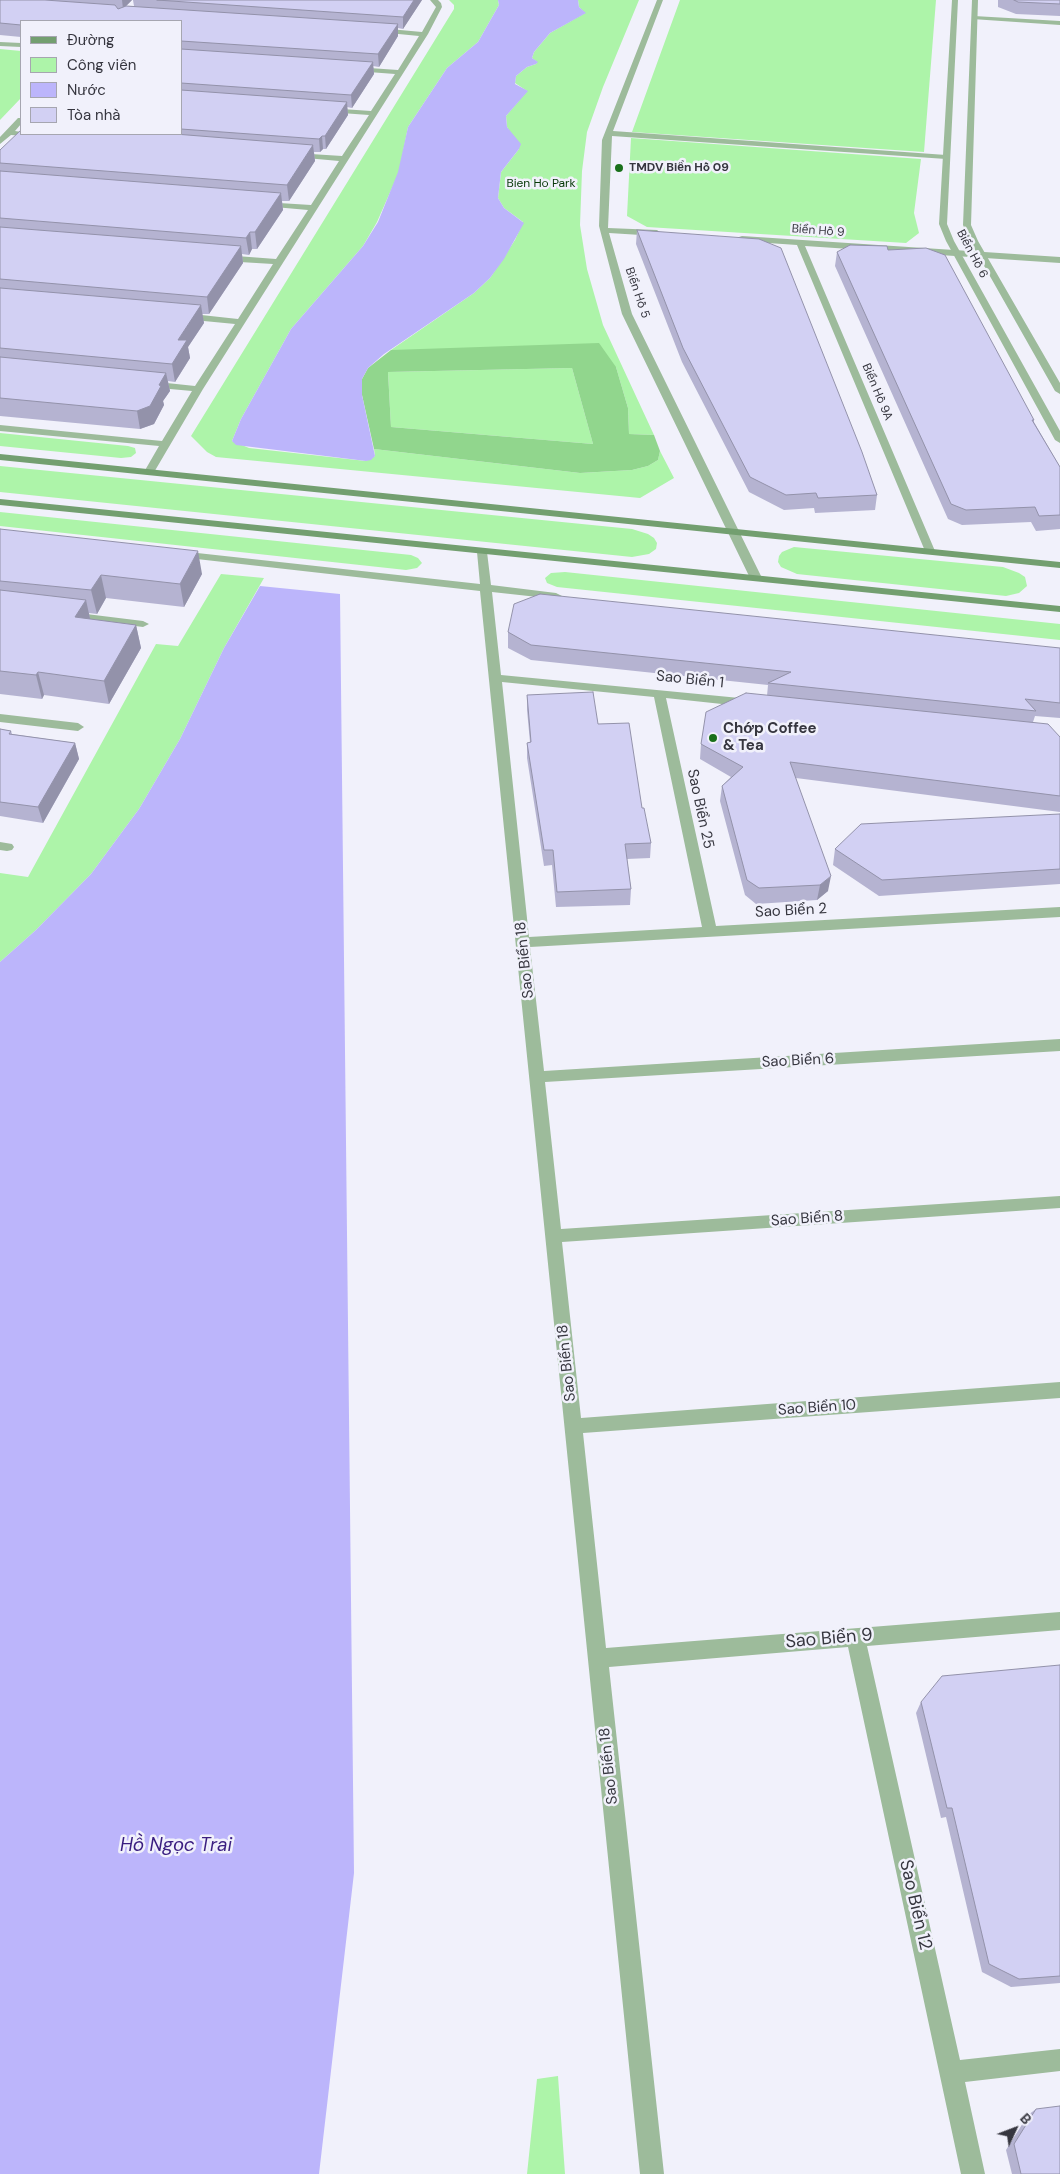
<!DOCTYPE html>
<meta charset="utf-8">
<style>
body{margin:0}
#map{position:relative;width:1060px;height:2174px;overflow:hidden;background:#f1f1fb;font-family:"DM Sans",sans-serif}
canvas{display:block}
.legend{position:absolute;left:20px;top:20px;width:162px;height:115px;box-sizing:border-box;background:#f1f1fb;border:1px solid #a6a6b0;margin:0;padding:6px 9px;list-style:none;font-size:15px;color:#36363f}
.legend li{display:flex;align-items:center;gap:10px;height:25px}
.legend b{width:25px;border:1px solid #a6a6b0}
.north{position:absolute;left:990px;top:2104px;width:50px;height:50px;-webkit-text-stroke:4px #f1f1fb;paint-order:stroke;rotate:47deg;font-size:14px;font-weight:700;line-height:20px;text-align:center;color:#36363f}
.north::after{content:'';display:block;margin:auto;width:18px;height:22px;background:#36363f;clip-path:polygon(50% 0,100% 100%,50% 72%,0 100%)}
</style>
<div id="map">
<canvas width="1060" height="2174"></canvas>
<ul class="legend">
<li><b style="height:6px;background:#739f70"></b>Đường</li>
<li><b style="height:14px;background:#adf4a9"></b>Công viên</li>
<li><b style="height:14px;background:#bcb5fb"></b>Nước</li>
<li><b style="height:14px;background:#d2d0f3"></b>Tòa nhà</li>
</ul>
<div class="north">B</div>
</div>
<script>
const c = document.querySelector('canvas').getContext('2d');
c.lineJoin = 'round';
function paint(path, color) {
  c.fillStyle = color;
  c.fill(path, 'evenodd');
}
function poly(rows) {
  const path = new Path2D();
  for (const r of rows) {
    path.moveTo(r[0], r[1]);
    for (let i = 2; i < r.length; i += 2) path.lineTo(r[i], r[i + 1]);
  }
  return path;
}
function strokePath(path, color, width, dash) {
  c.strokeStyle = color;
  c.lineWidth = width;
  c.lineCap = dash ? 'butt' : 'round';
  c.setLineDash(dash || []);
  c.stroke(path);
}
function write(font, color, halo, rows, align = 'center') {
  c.font = font + ' "DM Sans",sans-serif';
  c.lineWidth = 5;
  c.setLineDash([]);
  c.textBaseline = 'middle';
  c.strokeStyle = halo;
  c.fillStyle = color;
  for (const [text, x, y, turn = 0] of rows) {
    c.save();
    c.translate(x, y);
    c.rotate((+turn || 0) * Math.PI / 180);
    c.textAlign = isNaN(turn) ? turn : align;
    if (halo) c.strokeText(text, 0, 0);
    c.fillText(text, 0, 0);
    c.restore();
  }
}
paint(poly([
 [449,0,498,0,499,5,478,42,447,68,408,127,399,172,377,222,363,246,291,329,241,419,232,441,249,448,366,461,375,456,374,449,580,473,632,470,648,466,658,460,660,451,674,478,640,498,216,457,207,452,191,436,454,9,454,5],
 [578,0,639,0,603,87,587,132,582,171,580,225,587,269,603,325,654,435,629,434,628,408,616,367,391,350,474,293,490,278,515,240,523,222,504,208,498,198,501,172,519,149,507,127,506,116,527,91,515,83,516,76,527,67,536,64,537,62,532,58,534,52,550,33,585,13,579,7],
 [680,0,936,0,924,152,632,132],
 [0,49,21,51,21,98,0,120],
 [631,138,921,159,914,213,919,233,906,243,647,227,627,216],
 [572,368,593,444,391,427,388,372],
 [0,433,128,446,135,448,136,453,131,457,121,458,0,446],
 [0,466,632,529,648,534,654,538,657,543,656,549,649,554,632,557,0,492],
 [0,512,411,555,418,558,422,563,417,568,406,570,0,526],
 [794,547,1003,567,1019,573,1025,577,1027,586,1019,593,1006,596,797,574,781,567,778,562,779,556,782,552],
 [565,572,1060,624,1060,640,557,587,547,583,545,578,551,573],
 [221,574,264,578,224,648,180,739,139,809,91,874,36,930,0,962,0,873,28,877,156,644,178,646],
 [558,2076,565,2174,527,2174,537,2079]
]), '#adf4a9');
paint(poly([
 [599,343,616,367,628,408,629,434,654,435,660,451,658,460,648,466,632,470,580,473,374,449,362,395,362,379,368,368,391,350],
 [572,368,593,444,391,427,388,372]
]), '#91d68d');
paint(poly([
 [498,0,578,0,579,7,586,13,550,33,534,52,532,58,538,62,536,64,527,67,516,76,515,84,528,91,506,116,507,127,521,144,519,149,501,172,498,198,504,208,524,223,504,259,490,278,474,293,384,354,368,368,362,379,362,395,375,456,371,460,366,461,236,445,232,441,241,419,291,329,363,246,378,222,398,172,408,127,447,68,478,42,499,5],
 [260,586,340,594,354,1873,319,2174,0,2174,0,962,36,930,91,874,139,809,180,739,224,648]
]), '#bcb5fb');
paint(poly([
 [430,0,438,0,441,3,442,7,428,34,203,389,153,474,149,475,144,472,159,446,0,431,0,425,162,441,192,391,148,387,143,384,148,381,195,386,235,324,183,319,178,316,183,313,238,319,273,264,223,261,219,258,223,255,276,259,308,210,263,206,259,204,263,202,311,205,339,161,295,157,291,155,295,153,342,156,369,115,327,112,323,110,327,108,371,111,395,74,355,71,351,69,355,67,398,70,419,36,378,32,374,30,378,28,422,32,436,7,430,0],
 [657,0,663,0,613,131,946,155,950,157,946,159,612,136,608,228,657,230,661,233,657,236,609,233,632,314,762,578,756,581,750,578,622,314,599,226,602,140,657,0],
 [974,16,1060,21,1060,25,972,19,972,17,974,16],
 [0,42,21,43,21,47,0,46,0,42],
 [18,118,21,118,21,124,15,131,21,132,21,134,41,134,41,137,11,135,0,144,0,137,18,118],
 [742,236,1060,257,1060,263,805,246,935,551,934,553,930,554,925,551,797,245,739,241,739,237,742,236],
 [482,549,487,552,491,585,556,593,562,596,556,599,492,592,501,675,750,699,756,703,750,707,666,698,716,926,1060,907,1060,917,530,947,544,1071,1060,1039,1060,1051,545,1082,561,1229,1060,1196,1060,1208,562,1242,581,1418,1060,1382,1060,1398,583,1433,606,1648,1060,1612,1060,1630,867,1646,960,2060,1060,2049,1060,2071,965,2082,985,2174,961,2174,848,1647,609,1667,664,2174,640,2174,480,591,179,557,174,554,179,551,480,584,477,552,482,549],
 [502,682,654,697,702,927,529,937,502,682],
 [70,612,143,621,149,624,143,627,66,617,64,615,66,613,70,612],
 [0,714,78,723,84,727,78,731,0,722,0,714],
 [0,842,12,844,14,847,12,850,7,851,0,850,0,842]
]), '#9dbb9b');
paint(poly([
 [952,0,958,0,947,224,954,241,1060,431,1060,443,1055,440,946,241,939,224,952,0],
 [972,0,978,0,971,225,978,241,1060,383,1060,394,1055,391,970,241,963,225,972,0]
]), '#9dbb9b');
paint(poly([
 [0,454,1060,562,1060,568,0,460,0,454],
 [0,499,1060,606,1060,612,0,505,0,499]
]), '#739f70');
paint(poly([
 [0,0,132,0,126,6,134,6,133,0,422,0,403,29,398,28,398,36,379,67,373,66,374,74,352,108,347,107,348,115,326,149,323,149,320,152,314,152,315,161,289,201,282,201,283,210,257,249,252,249,249,255,242,254,243,263,209,314,202,314,204,323,188,347,190,358,175,382,168,381,170,391,163,401,164,405,154,424,140,429,0,416,0,150,21,134,181,134,181,21,21,21,21,37,0,35],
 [998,0,1060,0,1060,16,1016,14,998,7],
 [637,230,877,495,875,510,815,513,814,508,784,510,749,492,682,362,636,244],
 [888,250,1034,420,1034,422,1060,467,1060,529,1036,531,1031,522,962,525,948,519,835,266,837,252],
 [0,529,202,574,184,607,106,598,97,614,89,613,90,619,136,625,141,648,109,704,44,695,42,699,0,694],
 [508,632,1060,648,1060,718,1035,716,1033,722,1060,737,1060,812,796,778,828,891,817,900,756,904,745,895,720,801,722,786,731,777,700,759,701,744,767,696,768,685,531,660,508,648],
 [527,695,598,724,642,808,651,843,650,858,627,859,631,889,630,905,556,907,552,865,544,866,527,758,527,743,530,742,527,710],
 [0,729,11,731,12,734,75,743,79,759,43,823,0,816],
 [1060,814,1060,884,879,896,833,865,835,849],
 [1060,1665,1060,1983,1011,1987,982,1972,946,1817,941,1818,916,1713,921,1702],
 [1036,2109,1060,2174,1012,2174,1006,2150,1028,2115]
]), '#b5b3d1');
paint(poly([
 [122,0,132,0,123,9],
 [414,0,422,0,403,29,403,17],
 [398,24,398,36,379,67,378,54],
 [373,62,374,74,352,108,351,95],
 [347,102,348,115,326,149,325,136],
 [322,136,323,149,320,152,319,139],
 [313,145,315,161,289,201,287,185],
 [281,193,283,210,257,249,255,232],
 [250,232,252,249,249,255,246,238],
 [241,246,243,263,209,314,207,297],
 [201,305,204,323,188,347,190,358,175,382,172,364,178,340],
 [166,373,170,391,163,401,164,405,154,424,140,429,137,411,159,385],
 [198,551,202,574,184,607,180,584],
 [101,575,106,598,97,614,91,590],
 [86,600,91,623,75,617],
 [136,625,141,648,109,704,104,681],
 [38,672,44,695,42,699,36,675],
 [75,743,79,759,43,823,38,807],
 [831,876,828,891,817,900,820,885]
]), '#9392aa');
const building = poly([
 [0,0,45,0,115,5,118,9,126,6,398,24,378,54,181,41,181,21,21,21,21,25,0,23,0,0],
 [157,0,414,0,403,17,157,0],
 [1014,0,1060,0,1060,4,1018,2,1014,0],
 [181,49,373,62,351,95,181,83,181,49],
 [181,90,347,102,325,136,322,136,319,139,181,129,181,90],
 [21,130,21,134,175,134,313,145,287,185,0,163,0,150,21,130],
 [0,171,281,193,255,232,250,232,246,238,0,218,0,171],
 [0,227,241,246,207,297,0,279,0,227],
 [637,230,759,239,781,248,862,452,877,495,818,498,816,493,786,495,750,477,683,348,637,230],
 [850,245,887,246,888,250,926,248,945,255,1034,420,1032,420,1060,467,1060,515,1039,516,1035,507,966,510,951,504,837,252,850,245],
 [0,288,201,305,178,340,187,340,172,364,0,348,0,288],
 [0,357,166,373,159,385,161,386,150,406,137,411,0,398,0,357],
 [0,529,198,551,180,584,101,575,91,590,0,581,0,529],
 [0,590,86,600,75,617,136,625,104,681,38,672,36,675,0,671,0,590],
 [540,594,1060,648,1060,703,1025,699,1036,711,768,683,791,672,531,645,508,632,514,604,540,594],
 [593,692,598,724,629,723,642,808,644,808,651,843,625,844,631,889,557,892,553,850,544,850,527,743,531,742,527,695,593,692],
 [746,693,1048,724,1060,737,1060,796,790,762,831,876,820,885,759,888,747,880,722,786,743,767,701,744,706,712,746,693],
 [0,729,11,731,9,734,75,743,38,807,0,802,0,729],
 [1060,814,1060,869,882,880,835,849,861,824,1060,814],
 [1060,1665,1060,1976,1019,1979,989,1964,952,1808,947,1808,921,1702,942,1676,1060,1665],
 [1060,2106,1060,2174,1021,2174,1014,2144,1036,2109,1060,2106]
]);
paint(building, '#d2d0f3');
strokePath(building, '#9392aa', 1);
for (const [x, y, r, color] of [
 [619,168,5,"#19701a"],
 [713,738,5,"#19701a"]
]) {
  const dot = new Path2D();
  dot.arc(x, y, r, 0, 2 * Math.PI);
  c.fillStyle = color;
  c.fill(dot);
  strokePath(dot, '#f1f1fb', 2);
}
write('bold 12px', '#36363f', '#f1f1fb', [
 ["TMDV Biển Hồ 09",629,168]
], 'left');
write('12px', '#053706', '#f1f1fb', [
 ["Bien Ho Park",541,184]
]);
write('12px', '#36363f', '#f1f1fb', [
 ["Biển Hồ 9",818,231,4],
 ["Biển Hồ 6",972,254,62],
 ["Biển Hồ 5",637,293,71],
 ["Biển Hồ 9A",877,392,67]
]);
write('15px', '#36363f', '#f1f1fb', [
 ["Sao Biển 1",690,680,6],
 ["Sao Biển 25",700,809,78],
 ["Sao Biển 2",791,911,-3],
 ["Sao Biển 18",525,960,-96],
 ["Sao Biển 6",798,1061,-3],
 ["Sao Biển 8",807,1219,-4],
 ["Sao Biển 18",567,1363,-96],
 ["Sao Biển 10",817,1408,-4],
 ["Sao Biển 18",609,1766,-96]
]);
write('bold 15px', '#36363f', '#f1f1fb', [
 ["Chớp Coffee",723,729],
 ["& Tea",723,746]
], 'left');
write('18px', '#36363f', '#f1f1fb', [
 ["Sao Biển 9",829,1639,-5],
 ["Sao Biển 12",915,1905,77]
]);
write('italic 19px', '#3a1e80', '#f1f1fb', [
 ["Hồ Ngọc Trai",176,1846]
]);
</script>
